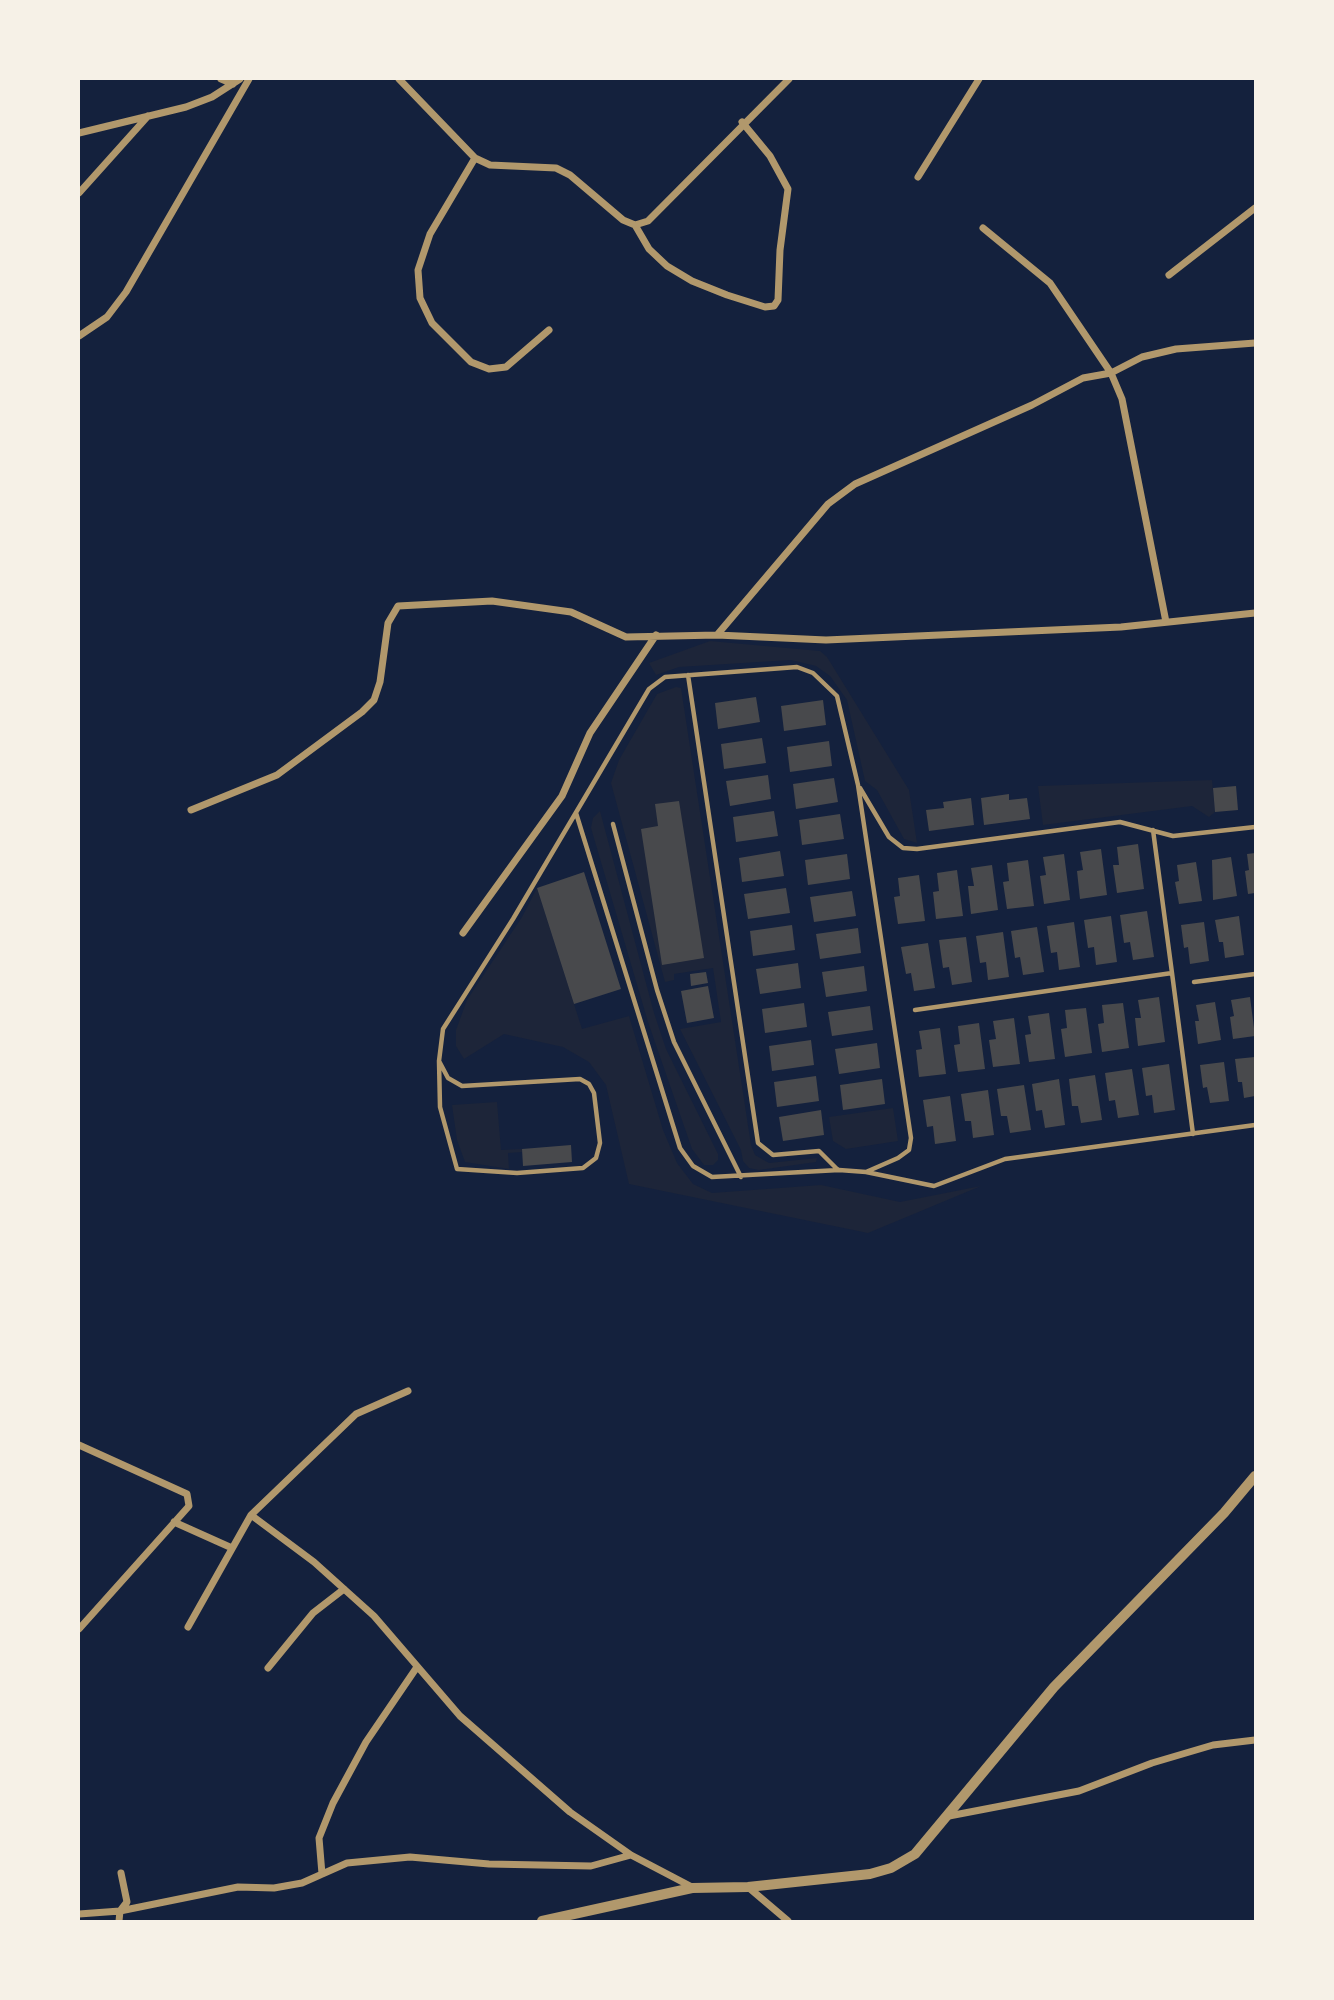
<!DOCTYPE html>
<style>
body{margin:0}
#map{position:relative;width:1334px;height:2000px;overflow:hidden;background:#14213d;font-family:"Public Sans",sans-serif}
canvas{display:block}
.frame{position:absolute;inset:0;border:80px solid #f6f1e7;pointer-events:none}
</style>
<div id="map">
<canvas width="1334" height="2000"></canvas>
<div class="frame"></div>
</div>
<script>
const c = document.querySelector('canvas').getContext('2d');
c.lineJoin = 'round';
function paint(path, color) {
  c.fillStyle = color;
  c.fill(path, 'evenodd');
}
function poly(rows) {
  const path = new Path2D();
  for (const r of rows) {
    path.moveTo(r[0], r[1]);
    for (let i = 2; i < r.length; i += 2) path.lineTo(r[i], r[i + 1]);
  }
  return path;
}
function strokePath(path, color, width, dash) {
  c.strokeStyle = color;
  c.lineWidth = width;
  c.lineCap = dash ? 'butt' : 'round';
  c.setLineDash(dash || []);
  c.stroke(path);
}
paint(poly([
 [710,641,820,651,827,657,909,790,917,843,904,839,877,790,865,781,847,700,830,676,816,666,791,660,679,667,656,675,649,663],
 [676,687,681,688,751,1145,755,1155,769,1163,817,1158,816,1162,759,1170,749,1168,743,1161,741,1150,680,1029,721,1022,713,968,674,974,674,980,665,982,611,783,619,760,657,694],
 [1212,780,1215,812,1209,817,1192,806,1043,825,1038,786],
 [600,811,654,1013,666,1049,718,1154,718,1160,713,1165,704,1165,692,1149,648,1022,591,828,593,818],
 [537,888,582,1029,629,1016,663,1130,677,1163,693,1184,712,1193,821,1185,900,1202,981,1186,868,1233,629,1184,606,1085,589,1062,563,1047,504,1034,464,1059,456,1046,456,1030,467,1000,522,917],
 [497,1102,501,1150,522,1149,522,1152,508,1153,509,1169,465,1162,457,1140,452,1105],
 [893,1108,898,1141,846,1149,833,1141,829,1117]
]), '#1d2539');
paint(poly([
 [756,697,760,722,718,729,715,703],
 [823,700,826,725,784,731,781,706],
 [762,738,766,763,724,769,721,744],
 [829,741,832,766,790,772,787,747],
 [768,775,771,799,730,806,726,781],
 [834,778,838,802,796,809,793,784],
 [1236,786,1238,810,1215,812,1213,788],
 [1009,794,1009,800,1027,798,1030,819,984,825,981,798],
 [971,798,974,825,929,831,926,810,944,808,943,802],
 [679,801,704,958,662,965,641,829,658,826,655,804],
 [774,811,778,836,736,842,733,817],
 [840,814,844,839,802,845,799,820],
 [1138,844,1144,889,1117,893,1113,865,1119,865,1117,847],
 [1101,849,1107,895,1080,899,1077,871,1083,870,1080,852],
 [780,851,784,876,742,882,739,858],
 [1255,853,1255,893,1248,894,1245,871,1249,870,1247,854],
 [847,854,850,879,808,885,805,860],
 [1064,854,1070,900,1044,904,1040,876,1046,875,1043,857],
 [1231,857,1237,896,1213,900,1212,860],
 [1028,860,1034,906,1007,909,1003,882,1009,881,1007,863],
 [1196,862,1202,901,1179,904,1175,882,1179,881,1177,865],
 [992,865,998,910,971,914,968,886,974,886,971,868],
 [957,870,963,916,936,919,933,892,939,891,937,873],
 [584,872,621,989,574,1004,537,888],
 [919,875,925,921,898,924,894,897,900,896,898,878],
 [786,888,790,913,748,919,744,894],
 [852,891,856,916,814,922,810,897],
 [1147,911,1154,957,1133,960,1130,942,1124,943,1120,915],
 [1111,916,1117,962,1096,965,1094,947,1088,948,1084,920],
 [1239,916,1244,955,1225,958,1223,942,1219,942,1215,920],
 [1074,922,1080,967,1059,970,1057,952,1051,953,1047,926],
 [1204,922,1209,961,1190,964,1188,947,1184,948,1181,925],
 [792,925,795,950,753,956,750,931],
 [1037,927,1044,972,1023,975,1020,957,1015,958,1011,931],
 [858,928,861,953,820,959,816,934],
 [1003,932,1009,977,988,980,986,962,980,963,976,936],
 [966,937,972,982,952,985,949,967,943,968,939,940],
 [928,943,935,988,914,991,911,973,906,974,901,947],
 [798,963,801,988,760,994,756,969],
 [864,966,867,991,826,997,822,972],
 [706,972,708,983,691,986,690,974],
 [708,986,714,1018,687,1023,681,991],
 [1159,997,1165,1042,1138,1046,1135,1018,1141,1018,1138,1000],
 [1250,997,1255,1036,1233,1039,1230,1017,1234,1016,1231,1000],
 [1215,1002,1221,1040,1198,1044,1195,1021,1199,1021,1196,1005],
 [804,1003,807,1027,765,1033,762,1009],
 [1123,1003,1129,1048,1102,1052,1098,1024,1104,1023,1102,1005],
 [870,1006,873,1030,832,1036,828,1012],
 [1086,1008,1092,1053,1065,1057,1061,1029,1067,1028,1065,1010],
 [1049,1013,1055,1059,1029,1062,1025,1035,1031,1034,1028,1016],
 [1014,1018,1020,1064,993,1067,989,1040,996,1039,993,1021],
 [979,1023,985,1069,958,1072,954,1045,960,1044,958,1026],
 [940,1028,946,1074,919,1077,916,1050,922,1049,919,1031],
 [811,1040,814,1065,772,1071,769,1046],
 [877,1043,880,1068,839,1074,835,1049],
 [1255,1057,1255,1096,1244,1098,1242,1082,1238,1082,1235,1059],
 [1224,1062,1229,1101,1210,1103,1207,1087,1203,1088,1200,1065],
 [1169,1064,1175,1110,1154,1113,1152,1095,1146,1096,1142,1068],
 [1132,1069,1139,1115,1118,1118,1115,1100,1109,1101,1105,1073],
 [1095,1075,1102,1120,1081,1123,1078,1106,1072,1106,1069,1079],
 [816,1076,819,1101,777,1107,774,1082],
 [882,1079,885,1104,843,1110,840,1085],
 [1059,1079,1065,1125,1045,1128,1042,1110,1036,1111,1032,1084],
 [1024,1085,1031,1130,1010,1133,1007,1116,1001,1116,997,1089],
 [988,1090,994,1135,973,1138,971,1121,965,1121,961,1094],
 [950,1096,956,1141,935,1144,933,1126,927,1127,923,1100],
 [821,1110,824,1135,783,1141,779,1117],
 [571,1145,572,1162,523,1166,522,1149]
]), '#48494c');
strokePath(poly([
 [688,675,758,1143,773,1155,819,1151,838,1170],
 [860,788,889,837,903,848,917,849,1120,822,1173,836,1255,827],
 [576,813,680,1148,693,1166,712,1177,839,1170,866,1172,934,1186,1005,1159,1255,1125],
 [613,824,657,990,674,1042,741,1177],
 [1172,973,1193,1134],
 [1194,982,1255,974],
 [915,1010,1172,973,1153,830],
 [439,1061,443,1029,513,919,649,689,665,677,797,667,813,673,837,696,858,785,911,1138,909,1150,898,1158,866,1172],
 [439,1061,448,1078,462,1086,580,1079,589,1084,594,1093,600,1143,596,1158,583,1168,517,1173,457,1169,440,1107,439,1061]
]), '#b1986c', 4.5);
strokePath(poly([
 [221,79,233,84],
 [399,79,475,158,490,165,556,168,570,175,623,220,635,225,649,249,667,266,692,281,727,295,765,307,774,306,778,300,780,250,788,189,770,156,742,122],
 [79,133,186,107,212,97,240,79],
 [475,158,430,234,418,270,420,298,432,323,471,362,489,369,506,367,549,330],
 [918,177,979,79],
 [79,193,148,116],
 [635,225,648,221,789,79],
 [983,228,1050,283,1111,373,1122,399,1166,622],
 [1169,275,1255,208],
 [79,336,107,317,126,292,249,79],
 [717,635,828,504,855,484,1032,405,1083,378,1111,373,1142,357,1176,349,1255,343],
 [191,810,277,775,362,712,374,700,380,682,388,623,398,606,492,601,571,612,626,637,717,635,826,640,1121,627,1255,613],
 [463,933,562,796,590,733,656,635],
 [79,1445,187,1494,189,1506,79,1629],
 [251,1515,314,1562,374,1616,460,1716,570,1812,631,1855,692,1887],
 [174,1522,232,1548],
 [188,1627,251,1515,356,1414,408,1391],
 [268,1668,313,1613,344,1589],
 [949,1816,1079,1791,1152,1763,1213,1745,1255,1740],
 [322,1874,319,1838,333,1803,366,1742,417,1667],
 [748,1887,788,1921],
 [79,1914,120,1911,238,1887,274,1888,302,1883,347,1863,410,1857,489,1864,591,1866,631,1855],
 [119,1921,120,1911,127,1902,121,1873]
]), '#b1986c', 7);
strokePath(poly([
 [542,1921,692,1888,748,1887,870,1874,891,1868,915,1854,1054,1687,1224,1513,1255,1476]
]), '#b1986c', 10);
</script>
